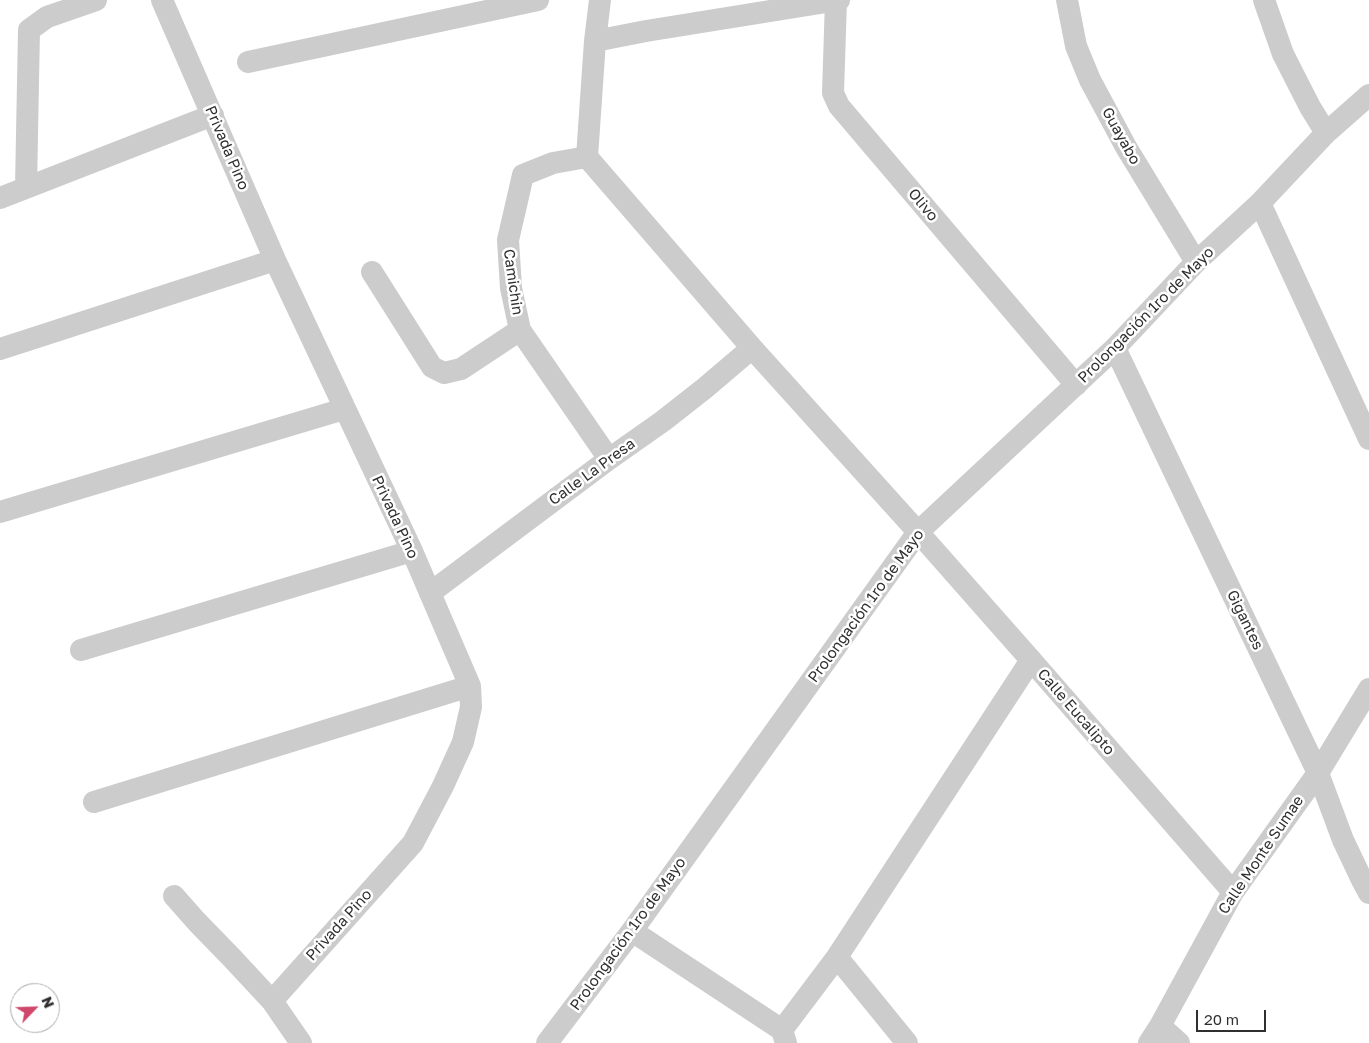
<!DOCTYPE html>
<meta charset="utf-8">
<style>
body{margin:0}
#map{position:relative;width:1369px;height:1043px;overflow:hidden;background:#fff;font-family:"Golos Text",sans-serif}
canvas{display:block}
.north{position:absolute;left:10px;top:983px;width:50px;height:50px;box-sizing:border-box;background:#fff;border:1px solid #acacac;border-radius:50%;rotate:66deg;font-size:14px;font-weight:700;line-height:20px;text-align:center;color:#2f2f2f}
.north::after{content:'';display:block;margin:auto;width:18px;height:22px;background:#cf486c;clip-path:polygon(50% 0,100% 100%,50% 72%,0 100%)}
.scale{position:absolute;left:1196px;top:1010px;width:70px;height:22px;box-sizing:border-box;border:2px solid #2f2f2f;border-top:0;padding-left:6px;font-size:15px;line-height:18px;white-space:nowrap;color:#2f2f2f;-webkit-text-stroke:4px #fff;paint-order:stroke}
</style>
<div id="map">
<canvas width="1369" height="1043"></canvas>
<div class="north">N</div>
<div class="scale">20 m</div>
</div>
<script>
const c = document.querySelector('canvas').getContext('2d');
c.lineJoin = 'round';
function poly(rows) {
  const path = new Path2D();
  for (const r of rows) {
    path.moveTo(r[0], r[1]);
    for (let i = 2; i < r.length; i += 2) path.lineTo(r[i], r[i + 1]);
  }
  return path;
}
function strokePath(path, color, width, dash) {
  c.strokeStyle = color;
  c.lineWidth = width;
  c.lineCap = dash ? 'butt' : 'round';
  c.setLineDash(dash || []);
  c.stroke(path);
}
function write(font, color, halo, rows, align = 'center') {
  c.font = font + ' "Golos Text",sans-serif';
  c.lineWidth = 5;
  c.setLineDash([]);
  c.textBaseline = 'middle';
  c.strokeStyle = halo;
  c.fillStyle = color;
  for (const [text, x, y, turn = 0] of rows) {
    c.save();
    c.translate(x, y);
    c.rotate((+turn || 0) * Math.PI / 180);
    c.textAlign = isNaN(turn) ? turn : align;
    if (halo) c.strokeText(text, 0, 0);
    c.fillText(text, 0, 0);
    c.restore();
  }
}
strokePath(poly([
 [162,0,275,260,412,551,470,686,471,707,463,742,443,786,413,843,272,1001],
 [600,0,595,41,587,157,752,348,918,532,1031,660,1233,892],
 [836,0,833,93,839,106,1076,385],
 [1067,0,1076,46,1090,80,1126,147,1196,262],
 [1264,0,1283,54,1310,107,1326,133],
 [595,41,646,31,839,0],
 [248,62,538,0],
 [587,157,553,163,523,175,508,240,511,288,520,330,609,459],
 [26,187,29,30,47,17,96,0],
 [0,198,213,115],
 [1260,203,1369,439],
 [372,272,432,367,444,373,461,369,520,330],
 [1115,348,1318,773,1343,840,1362,880,1369,893],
 [0,349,275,260],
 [0,512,344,409],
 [430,593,609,459,663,421,705,388,752,348],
 [81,650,412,551],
 [94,802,470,686],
 [174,896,197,922,232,958,272,1001,301,1043],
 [632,931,782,1030,786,1043],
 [837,957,907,1043],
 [1160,1026,1179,1043],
 [782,1030,837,957,1031,660],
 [547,1043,632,931,918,532,1115,348,1196,262,1260,203,1326,133,1369,95],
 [1149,1043,1160,1026,1233,892,1318,773,1369,689]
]), '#ccc', 22);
write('15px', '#2f2f2f', '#fff', [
 ["Guayabo",1121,136,61],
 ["Privada Pino",227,148,67],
 ["Olivo",923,205,50],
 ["Camichin",513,282,82],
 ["Prolongación 1ro de Mayo",1146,315,-45],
 ["Calle La Presa",592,472,-36],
 ["Privada Pino",395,517,65],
 ["Prolongación 1ro de Mayo",866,606,-54],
 ["Gigantes",1245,620,64],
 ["Calle Eucalipto",1076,712,49],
 ["Calle Monte Sumae",1261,855,-56],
 ["Privada Pino",339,925,-48],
 ["Prolongación 1ro de Mayo",628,934,-54]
]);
</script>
